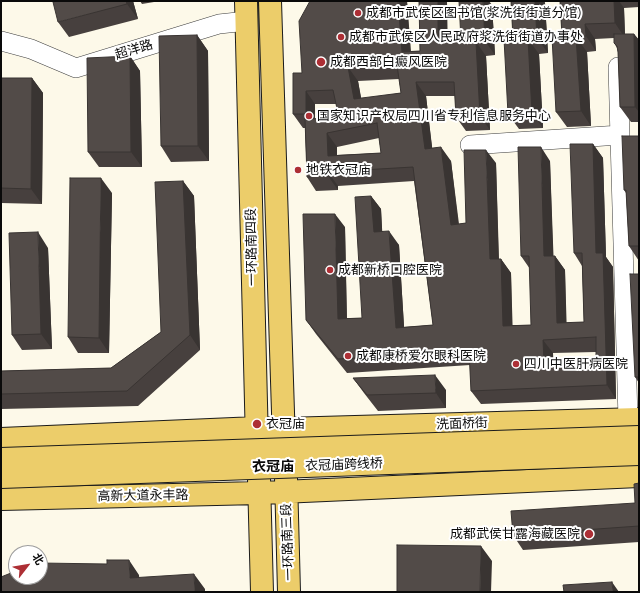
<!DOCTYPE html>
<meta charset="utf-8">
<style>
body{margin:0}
#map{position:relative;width:640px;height:593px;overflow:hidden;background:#fdf9e9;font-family:"Zilla Slab","Noto Sans SC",serif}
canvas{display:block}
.frame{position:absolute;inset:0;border:2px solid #0a0a0a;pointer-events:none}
.north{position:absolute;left:8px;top:545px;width:40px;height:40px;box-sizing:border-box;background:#fff;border:1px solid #9d9d9d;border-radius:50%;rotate:59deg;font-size:11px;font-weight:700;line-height:16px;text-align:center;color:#0a0a0a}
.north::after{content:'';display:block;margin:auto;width:14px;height:18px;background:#ad2f35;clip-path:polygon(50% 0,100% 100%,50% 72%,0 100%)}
</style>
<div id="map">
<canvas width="640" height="593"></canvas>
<div class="frame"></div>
<div class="north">北</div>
</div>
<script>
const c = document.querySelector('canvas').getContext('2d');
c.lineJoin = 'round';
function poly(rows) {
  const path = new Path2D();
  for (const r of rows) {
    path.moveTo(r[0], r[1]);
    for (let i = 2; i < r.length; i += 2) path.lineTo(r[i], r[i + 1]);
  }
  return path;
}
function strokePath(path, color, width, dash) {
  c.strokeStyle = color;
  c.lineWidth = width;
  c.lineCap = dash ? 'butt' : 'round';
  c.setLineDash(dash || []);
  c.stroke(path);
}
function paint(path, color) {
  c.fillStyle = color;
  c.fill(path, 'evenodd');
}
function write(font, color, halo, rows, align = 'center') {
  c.font = font + ' "Zilla Slab","Noto Sans SC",serif';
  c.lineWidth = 4;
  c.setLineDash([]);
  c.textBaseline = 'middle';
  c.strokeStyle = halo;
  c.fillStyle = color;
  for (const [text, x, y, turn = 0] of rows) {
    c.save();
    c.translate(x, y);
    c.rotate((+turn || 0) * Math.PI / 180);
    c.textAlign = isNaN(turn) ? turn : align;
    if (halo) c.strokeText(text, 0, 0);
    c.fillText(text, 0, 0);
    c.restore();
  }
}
const minor = poly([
 [1,41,31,49,76,68,219,24,247,21],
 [618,67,628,419],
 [470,145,620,135]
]);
const major = poly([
 [246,1,257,443],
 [270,1,284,444],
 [1,439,257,428,284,429,639,419],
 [286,478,289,592],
 [259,479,262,592],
 [1,499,259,493,639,476]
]);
strokePath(minor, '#3d3d3d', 20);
strokePath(major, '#1b1b1b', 24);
strokePath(minor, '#fff', 19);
strokePath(major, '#eccd6a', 22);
const majorBridge = poly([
 [1,459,639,437],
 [1,477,639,454]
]);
strokePath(majorBridge, '#1b1b1b', 24, []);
strokePath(majorBridge, '#eccd6a', 22);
paint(poly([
 [133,1,138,19,69,37,58,22],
 [140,1,160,1,142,4],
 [407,1,411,51,420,51,419,1,447,1,447,42,461,41,492,5,495,55,486,56,490,130,466,131,456,117,455,96,426,96,432,148,451,161,459,224,466,223,496,163,499,259,501,259,511,273,512,325,531,325,530,269,521,256,550,161,553,256,555,256,565,270,566,323,584,322,582,266,574,253,593,144,603,158,606,257,613,267,616,399,481,404,471,391,470,365,347,373,316,334,306,320,345,227,347,318,362,318,371,196,381,209,382,231,399,245,404,327,433,325,414,181,338,186,338,190,316,191,307,177,305,128,303,128,293,114,302,73],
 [399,79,401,93,361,99,358,81],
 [315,104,336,104,339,118,315,119],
 [379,138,381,153,337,155,337,147],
 [596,352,596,360,553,362,553,353],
 [511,1,544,1,545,3,548,53,539,54,543,128,519,129,508,114,513,38],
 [560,1,639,1,639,7,624,8,625,34,634,34,639,40,639,122,631,122,620,107,618,52,617,48,614,43,614,38,595,39,596,51,587,52,591,126,567,127,556,112,562,36],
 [197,35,208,51,209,161,171,162,161,146],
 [130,56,140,71,142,167,99,167,88,152],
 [1,78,32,78,43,93,42,204,1,203],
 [639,136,639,261,629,246,626,193,624,190],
 [183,181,194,196,200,350,138,406,1,409,1,371,111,368,161,332],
 [112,193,109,353,78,353,68,337],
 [48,248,52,349,22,350,12,335],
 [639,274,639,383,635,377],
 [353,378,446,390,446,408,378,411,364,393],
 [639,483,639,542,523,550,513,535,635,503]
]), '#47403e');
paint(poly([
 [126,1,133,1,138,19,127,4],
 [398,1,407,1,411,66,402,52],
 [438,1,447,1,448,57,438,43],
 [483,1,489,1,492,5,495,55,485,41],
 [535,1,544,1,545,3,548,53,537,38],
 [614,1,619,1,624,8,625,38,615,23],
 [585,24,595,39,596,51,586,36],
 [634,34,639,40,639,112,635,107],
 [197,35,208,51,209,161,198,146],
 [576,37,587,52,591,126,581,111],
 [528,39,539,54,543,128,532,113],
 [476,42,486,56,490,130,480,116],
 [130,56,140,71,142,167,131,152],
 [348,67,358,81,364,113,354,99],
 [32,78,43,93,42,204,31,189],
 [416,82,426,96,434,163,425,149],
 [306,91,315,104,315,128,306,114],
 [327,133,337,147,337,170,328,156],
 [593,144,603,158,606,257,613,267,616,399,607,385,596,253],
 [441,147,451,161,460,238,451,225],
 [541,147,550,161,554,270,544,256],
 [486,150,496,163,499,273,490,259],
 [328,172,338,186,338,190,328,176],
 [101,178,112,193,109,353,99,338],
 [183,181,194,196,200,350,190,335],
 [371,196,381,209,383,246,374,232],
 [335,214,345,227,347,332,338,319],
 [389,231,399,245,405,342,396,328],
 [38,232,48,248,52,349,41,334],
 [555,256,565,270,567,337,557,323],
 [501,259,511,273,513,340,503,326],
 [543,340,553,353,554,376,544,362],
 [435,375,446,390,446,408,436,393],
 [481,546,492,561,491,592,480,592],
 [129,560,139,575,140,592,130,578],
 [194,574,205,589,205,592,195,592],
 [612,582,619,592,613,592]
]), '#393432');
const building = poly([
 [57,1,126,1,127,4,58,22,53,2,57,1],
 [310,1,398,1,402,52,420,51,419,1,438,1,438,43,461,41,459,1,483,1,485,41,476,42,480,116,456,117,454,82,416,82,425,149,441,147,451,225,466,223,464,150,486,150,490,259,501,259,503,326,531,325,529,256,521,256,518,147,541,147,544,256,555,256,557,323,584,322,582,253,574,253,570,144,593,144,596,253,603,253,607,385,471,391,469,351,338,359,306,320,303,214,335,214,338,319,362,318,355,197,371,196,374,232,389,231,396,328,433,325,413,167,328,172,328,176,307,177,305,119,339,118,333,90,306,91,306,114,293,114,293,73,302,73,299,21,310,1],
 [397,65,401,93,354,99,348,67,397,65],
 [377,123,381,153,328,156,327,133,377,123],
 [596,337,596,360,544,362,543,340,596,337],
 [511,1,535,1,537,38,528,39,532,113,508,114,504,39,513,38,511,1],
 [560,1,614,1,615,23,585,24,586,36,576,37,581,111,556,112,552,37,562,36,560,1],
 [614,34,634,34,635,107,620,107,618,52,617,46,614,43,614,34],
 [197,35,198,146,161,146,159,36,197,35],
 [130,56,131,152,88,152,87,58,130,56],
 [1,78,32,78,31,189,1,188,1,78],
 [622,136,639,136,639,246,629,246,626,190,624,190,622,136],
 [70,178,101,178,99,338,68,337,70,178],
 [183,181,190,335,127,391,1,394,1,371,111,368,161,332,155,182,183,181],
 [38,232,41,334,12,335,9,233,38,232],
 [630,274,639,274,639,377,635,377,630,274],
 [435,375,436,393,367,395,353,378,435,375],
 [639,483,639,526,513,535,511,511,635,503,634,484,639,483],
 [397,545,481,546,480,592,397,592,397,545],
 [107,560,129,560,130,578,194,574,195,592,1,592,1,577,16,571,16,577,40,577,40,563,107,564,107,560],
 [612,582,613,592,564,592,563,585,612,582]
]);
paint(building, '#524b48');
strokePath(building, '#393432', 1);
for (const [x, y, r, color] of [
 [358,13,4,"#ad2f35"],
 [341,37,4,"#ad2f35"],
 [321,62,5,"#ad2f35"],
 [309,116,4,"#ad2f35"],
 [298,170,4,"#ad2f35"],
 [330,270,4,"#ad2f35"],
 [348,356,4,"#ad2f35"],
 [516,364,4,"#ad2f35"],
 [257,424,5,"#ad2f35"],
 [589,534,5,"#ad2f35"]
]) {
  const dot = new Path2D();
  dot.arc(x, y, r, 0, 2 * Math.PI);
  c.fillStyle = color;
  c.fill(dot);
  strokePath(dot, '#fff', 1.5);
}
write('13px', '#0a0a0a', '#fff', [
 ["成都市武侯区图书馆(浆洗街街道分馆)",366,13],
 ["成都市武侯区人民政府浆洗街街道办事处",349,37],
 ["成都西部白癜风医院",330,62],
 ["国家知识产权局四川省专利信息服务中心",317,116],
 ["地铁衣冠庙",306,170],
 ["成都新桥口腔医院",338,270],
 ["成都康桥爱尔眼科医院",356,356],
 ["四川中医肝病医院",524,364],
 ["衣冠庙",266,424],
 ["成都武侯甘露海藏医院",580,534,"right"]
], 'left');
write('13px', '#0a0a0a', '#fff', [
 ["超洋路",134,50,-17],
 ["一环路南四段",252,247,-91],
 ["洗面桥街",462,424,-2],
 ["衣冠庙跨线桥",344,465,-2],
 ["高新大道永丰路",143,496,-1],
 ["一环路南三段",288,542,-92]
]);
write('bold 14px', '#0a0a0a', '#fff', [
 ["衣冠庙",273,467]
]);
</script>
